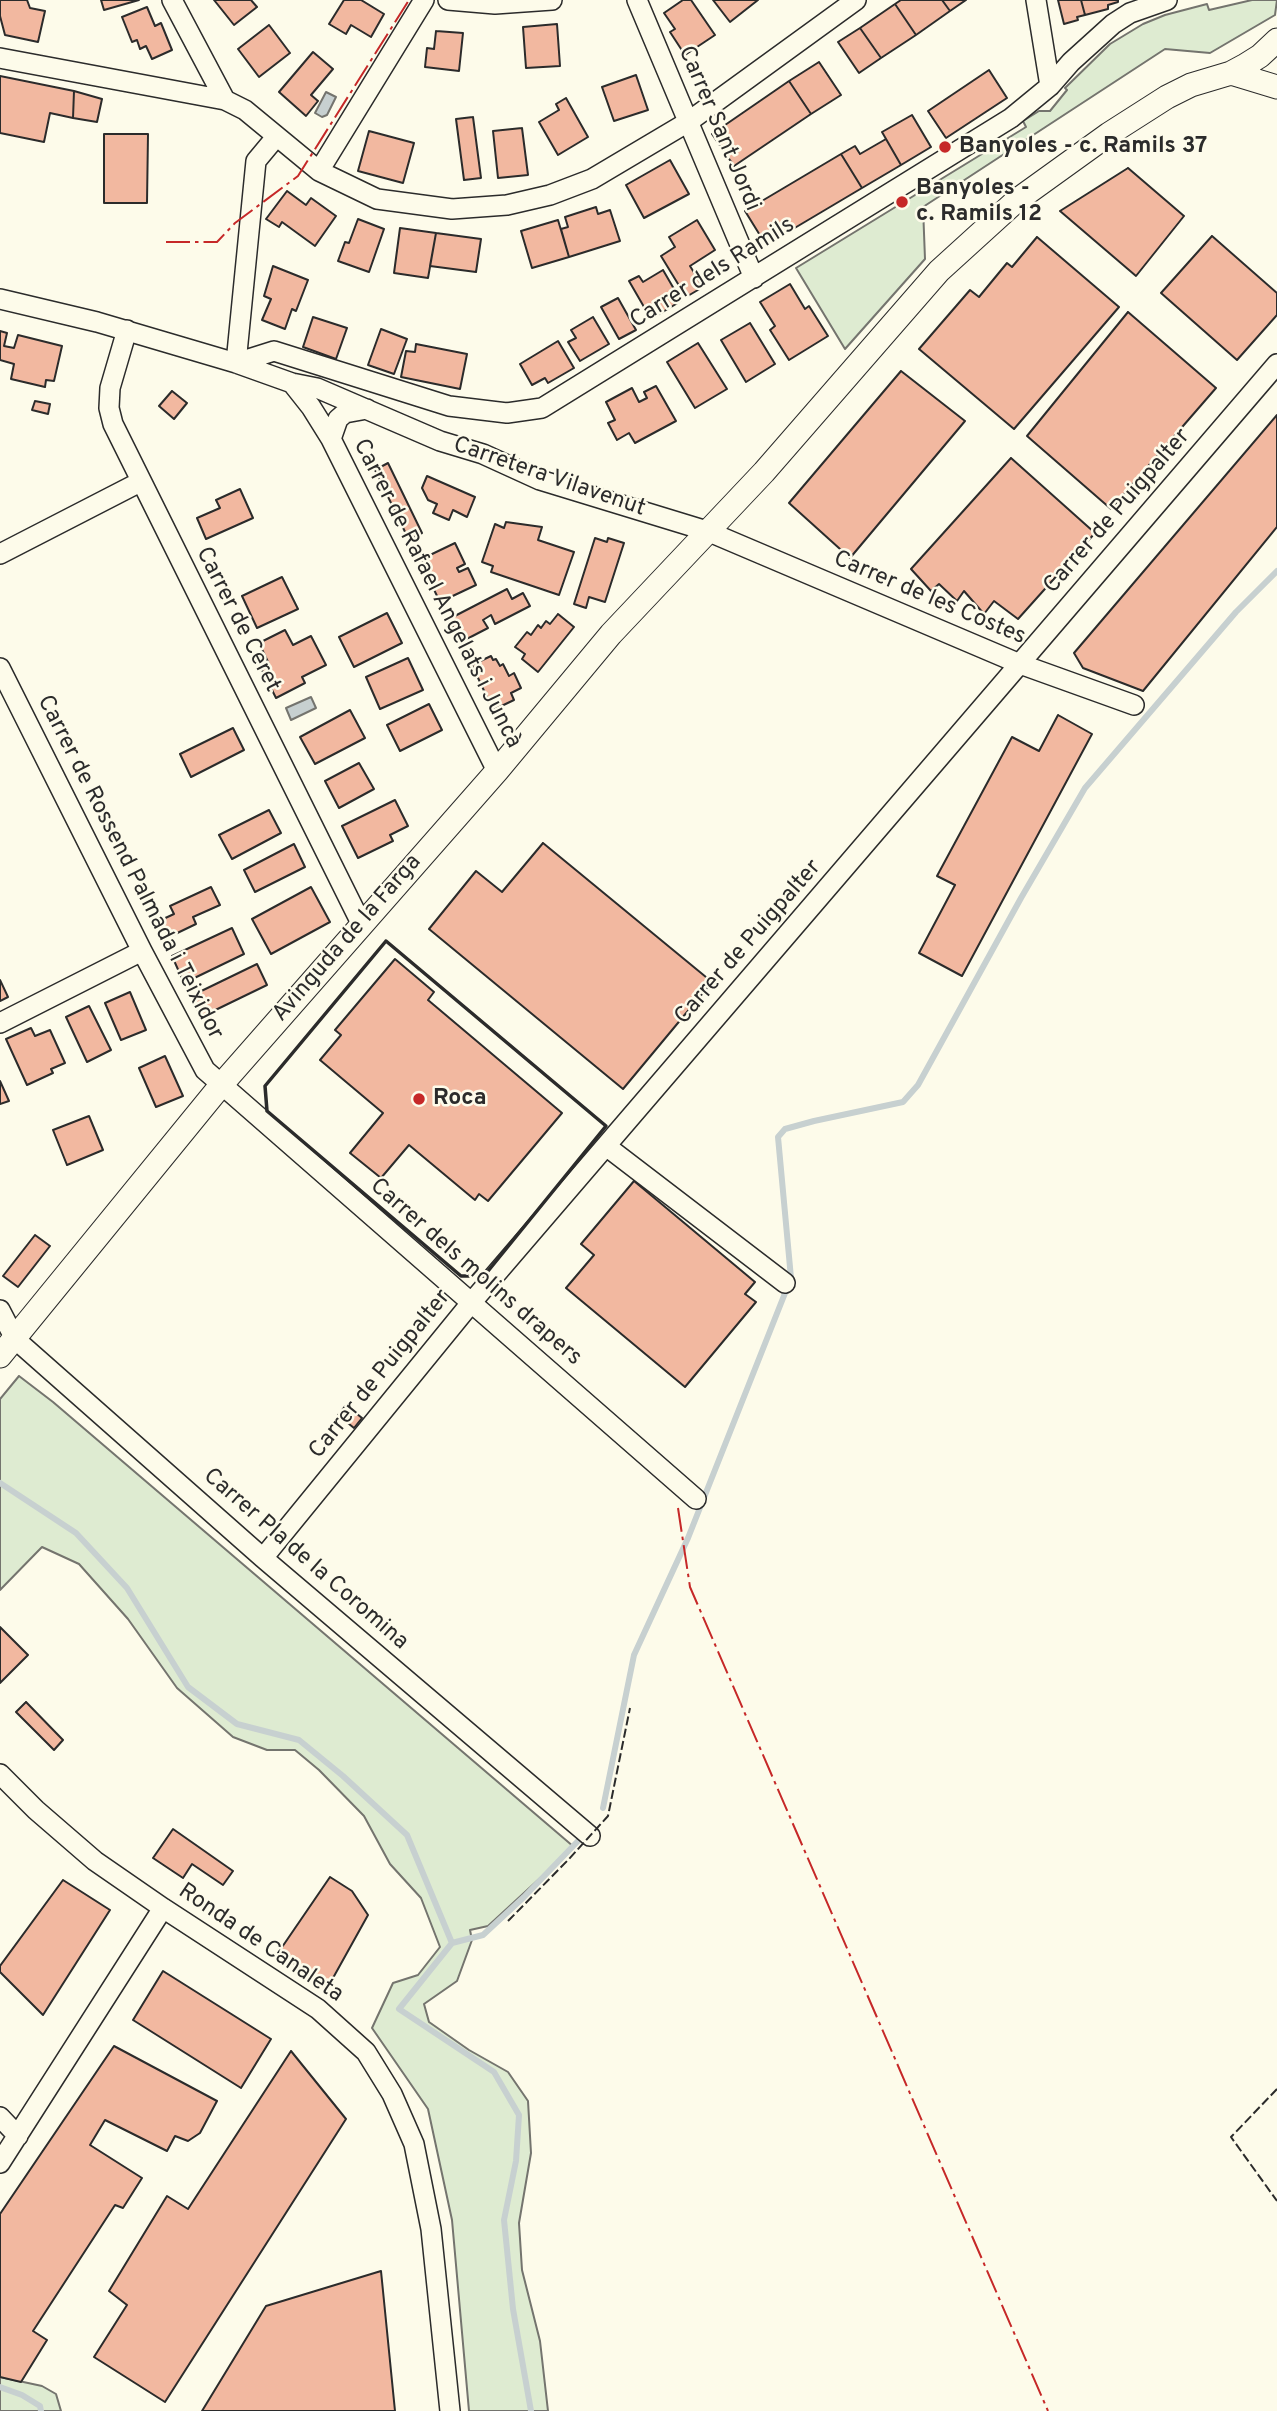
<!DOCTYPE html>
<meta charset="utf-8">
<style>
body{margin:0}
canvas{display:block;background:#fdfbea}
</style>
<canvas width="1277" height="2411"></canvas>
<script>
const c = document.querySelector('canvas').getContext('2d');
c.lineJoin = 'round';
function paint(path, color) {
  c.fillStyle = color;
  c.fill(path, 'evenodd');
}
function poly(rows) {
  const path = new Path2D();
  for (const r of rows) {
    path.moveTo(r[0], r[1]);
    for (let i = 2; i < r.length; i += 2) path.lineTo(r[i], r[i + 1]);
  }
  return path;
}
function strokePath(path, color, width, dash) {
  c.strokeStyle = color;
  c.lineWidth = width;
  c.lineCap = dash ? 'butt' : 'round';
  c.setLineDash(dash || []);
  c.stroke(path);
}
function write(font, color, halo, rows, align = 'center') {
  c.font = font + ' Overpass,sans-serif';
  c.lineWidth = 5;
  c.setLineDash([]);
  c.textBaseline = 'middle';
  c.strokeStyle = halo;
  c.fillStyle = color;
  for (const [text, x, y, turn = 0] of rows) {
    c.save();
    c.translate(x, y);
    c.rotate((+turn || 0) * Math.PI / 180);
    c.textAlign = isNaN(turn) ? turn : align;
    if (halo) c.strokeText(text, 0, 0);
    c.fillText(text, 0, 0);
    c.restore();
  }
}
const green = poly([
 [1252,0,1277,0,1275,15,1210,53,1165,49,923,207,925,259,845,349,796,268,1026,127,1023,121,1039,111,1050,111,1067,90,1065,88,1110,44,1143,24,1165,15,1207,4,1209,10,1252,0],
 [19,1376,53,1402,574,1847,488,1926,470,1930,472,1940,457,1981,424,2004,429,2022,469,2050,508,2072,528,2101,531,2153,519,2223,522,2270,540,2341,548,2411,469,2411,452,2220,428,2109,372,2028,393,1983,418,1975,440,1947,421,1898,390,1864,364,1816,319,1770,295,1750,267,1750,233,1737,177,1688,128,1619,79,1564,42,1547,0,1590,0,1399,19,1376],
 [0,2377,42,2386,56,2394,61,2411,0,2411,0,2377]
]);
paint(green, '#deebd1');
strokePath(green, '#74746e', 2);
const water = poly([
 [326,92,336,97,327,115,322,117,315,113,326,92],
 [311,697,316,708,291,720,286,708,311,697]
]);
paint(water, '#c7d0d0');
strokePath(water, '#74746e', 2);
strokePath(poly([
 [0,1483,76,1533,127,1588,188,1687,237,1724,299,1740,343,1776,407,1835,452,1943,399,2009,494,2072,519,2115,516,2161,504,2220,513,2309,531,2411],
 [603,1808,634,1655,688,1538,791,1278,778,1137,785,1129,814,1121,903,1102,918,1085,1021,898,1085,788,1236,612,1277,571],
 [452,1943,483,1935,524,1897,578,1841],
 [0,2387,22,2395,40,2406,41,2411]
]), '#c7d0d0', 6);
const building = poly([
 [0,0,27,0,30,8,45,11,38,42,5,35,0,16,0,0],
 [101,0,139,0,104,10,101,0],
 [214,0,251,0,257,7,234,25,214,0],
 [344,0,361,0,384,14,371,37,351,25,346,34,329,24,344,0],
 [683,0,691,0,715,35,685,55,670,32,675,29,664,13,683,0],
 [713,0,758,0,730,22,713,0],
 [901,0,942,0,950,11,916,35,895,4,901,0],
 [942,0,966,0,950,11,942,0],
 [1058,0,1081,0,1085,15,1077,17,1078,20,1064,24,1058,0],
 [1081,0,1118,0,1118,2,1108,5,1108,9,1085,15,1081,0],
 [895,4,916,35,881,58,860,28,895,4],
 [147,7,155,26,161,23,172,50,152,59,146,46,140,49,137,40,132,42,122,17,147,7],
 [557,24,560,66,526,68,523,27,557,24],
 [269,25,290,53,259,77,238,49,269,25],
 [860,28,881,58,859,73,838,42,860,28],
 [436,31,463,33,459,71,425,67,427,48,434,49,436,31],
 [313,52,333,69,311,95,318,101,306,116,279,92,313,52],
 [819,62,841,95,811,114,789,81,819,62],
 [989,70,1007,98,946,138,928,111,989,70],
 [636,75,648,110,614,121,602,87,636,75],
 [0,76,74,91,73,118,50,113,44,142,0,133,0,76],
 [789,81,811,114,734,166,712,134,789,81],
 [74,91,102,99,97,122,73,118,74,91],
 [566,98,588,137,558,155,539,122,559,110,556,104,566,98],
 [912,115,931,147,901,165,882,132,912,115],
 [473,117,481,178,464,180,456,119,473,117],
 [522,128,528,175,498,178,493,131,522,128],
 [369,131,414,143,403,183,358,171,369,131],
 [104,134,148,134,147,203,104,203,104,134],
 [886,139,901,165,862,188,841,154,855,146,860,154,886,139],
 [841,154,862,188,766,245,745,211,841,154],
 [670,160,689,194,644,218,626,185,670,160],
 [1128,168,1184,216,1136,276,1060,211,1128,168],
 [287,191,306,205,311,198,336,216,315,246,282,222,279,227,266,219,287,191],
 [596,207,598,214,610,210,620,241,569,257,561,229,568,227,565,217,596,207],
 [358,219,384,229,369,272,338,261,345,242,349,243,358,219],
 [558,220,569,257,532,268,521,231,558,220],
 [697,220,715,250,690,266,703,287,686,297,661,256,675,247,669,237,697,220],
 [400,228,436,233,428,278,394,273,400,228],
 [436,233,481,239,476,272,430,266,436,233],
 [1212,236,1277,293,1277,315,1237,360,1161,293,1212,236],
 [1037,237,1119,307,1014,429,919,349,970,290,979,297,1007,263,1012,267,1037,237],
 [273,266,308,280,296,311,292,309,285,329,262,320,271,299,264,296,273,266],
 [663,270,681,301,651,319,629,281,639,276,643,282,663,270],
 [790,284,805,309,809,306,828,336,789,360,770,330,775,326,760,302,790,284],
 [618,298,636,330,619,339,601,307,618,298],
 [1128,312,1216,388,1111,509,1027,436,1128,312],
 [313,317,347,328,336,359,303,347,313,317],
 [593,317,609,344,580,361,568,342,576,338,571,330,593,317],
 [750,323,775,364,746,382,721,340,750,323],
 [381,329,407,339,394,374,368,365,381,329],
 [0,331,7,333,4,346,14,348,18,335,62,346,54,381,46,380,45,387,11,379,14,364,0,360,0,331],
 [558,341,574,368,548,383,545,378,532,385,520,364,558,341],
 [698,343,727,389,695,408,667,362,698,343],
 [416,344,467,354,460,389,401,377,406,351,415,352,416,344],
 [901,371,965,421,850,558,789,503,901,371],
 [656,386,676,421,635,443,629,433,617,440,608,423,615,420,606,402,632,388,639,402,647,398,644,392,656,386],
 [172,391,187,403,174,419,159,406,172,391],
 [35,401,50,404,48,414,32,410,35,401],
 [1277,415,1277,527,1143,691,1083,668,1074,653,1277,415],
 [1011,458,1095,533,1018,619,994,601,984,614,964,591,957,601,939,584,931,591,911,569,1011,458],
 [388,463,422,533,409,540,375,470,388,463],
 [427,476,475,497,467,517,453,510,449,520,433,513,437,504,428,500,422,488,427,476],
 [240,489,253,518,206,539,197,518,220,508,216,500,240,489],
 [506,522,542,527,538,540,574,552,559,595,491,572,493,566,482,562,495,524,504,528,506,522],
 [595,538,607,542,608,538,624,543,605,602,589,597,586,608,574,604,595,538],
 [455,543,465,564,457,568,459,572,468,568,476,585,440,602,421,563,431,558,430,555,455,543],
 [282,577,298,609,257,628,242,596,282,577],
 [507,589,512,599,523,593,530,606,495,624,491,615,483,620,488,628,461,642,449,619,507,589],
 [387,613,402,643,354,667,339,637,387,613],
 [558,614,574,627,538,672,522,659,525,654,515,647,527,632,531,635,538,625,541,628,546,621,550,624,558,614],
 [285,630,293,645,311,636,326,665,302,677,305,683,276,698,261,668,269,664,259,643,285,630],
 [491,656,493,660,496,659,500,666,503,664,509,676,514,673,521,688,511,693,514,700,493,710,472,665,491,656],
 [408,658,423,690,380,709,366,677,408,658],
 [429,704,442,730,400,751,387,725,429,704],
 [350,710,365,738,315,764,300,737,350,710],
 [1058,715,1092,734,962,976,919,953,955,885,937,876,1012,737,1039,751,1058,715],
 [233,728,244,750,191,777,180,754,233,728],
 [359,763,374,789,339,808,325,781,359,763],
 [395,800,408,826,390,835,393,841,358,858,342,826,395,800],
 [269,810,281,833,232,859,219,835,269,810],
 [543,843,712,982,623,1089,429,929,476,871,502,892,543,843],
 [294,844,305,867,255,892,244,870,294,844],
 [211,887,220,905,193,917,196,924,169,937,161,920,174,914,170,906,211,887],
 [311,887,330,922,271,954,252,919,311,887],
 [232,928,244,954,184,983,172,956,232,928],
 [395,959,434,992,428,1000,562,1113,488,1201,479,1194,475,1200,409,1145,381,1178,350,1153,383,1113,320,1060,341,1035,335,1030,395,959],
 [257,964,267,985,201,1017,191,996,257,964],
 [0,980,8,997,0,1001,0,980],
 [130,992,146,1030,121,1040,105,1003,130,992],
 [89,1006,111,1050,87,1062,66,1017,89,1006],
 [31,1028,35,1036,50,1030,65,1063,51,1069,53,1073,27,1085,6,1039,31,1028],
 [165,1056,183,1096,156,1107,139,1068,165,1056],
 [0,1081,9,1101,0,1104,0,1081],
 [89,1116,103,1150,67,1165,53,1130,89,1116],
 [634,1181,755,1282,745,1294,756,1302,685,1387,566,1288,594,1255,581,1244,634,1181],
 [35,1235,50,1246,18,1287,3,1276,35,1235],
 [346,1405,362,1418,354,1428,338,1415,346,1405],
 [0,1627,28,1655,0,1683,0,1627],
 [26,1702,63,1740,54,1750,16,1712,26,1702],
 [173,1829,233,1871,223,1885,192,1864,183,1878,153,1858,173,1829],
 [330,1877,352,1891,368,1915,328,1987,278,1953,330,1877],
 [63,1880,110,1910,43,2015,0,1972,0,1966,63,1880],
 [163,1971,271,2039,241,2088,133,2020,163,1971],
 [114,2046,217,2101,200,2133,188,2141,175,2136,167,2151,105,2120,90,2145,142,2178,123,2208,115,2205,33,2331,47,2340,21,2382,0,2377,0,2214,114,2046],
 [291,2051,346,2119,165,2402,94,2357,127,2305,109,2291,167,2196,188,2209,291,2051],
 [381,2271,395,2411,202,2411,266,2306,381,2271]
]);
paint(building, '#f2b8a0');
strokePath(building, '#2b2b2b', 2);
const minor = poly([
 [172,0,225,100],
 [448,0,495,4,552,0],
 [637,0,754,278],
 [1036,0,1050,86],
 [0,58,225,100,245,110,319,171,377,199,452,209,507,205,550,195,592,179,688,122,856,0],
 [319,171,424,0],
 [0,299,97,322,236,363,292,383,317,388,440,441,483,454,540,480,707,531,1020,664,1134,705],
 [127,330,110,388,109,408,113,424,361,923],
 [236,363,274,351,449,406,507,413,542,408,1011,118,1050,86,1071,62,1113,24,1130,13,1167,0],
 [236,363,256,161,276,137],
 [292,383,311,407,331,439,497,771],
 [331,439,338,419,345,413,367,409],
 [0,554,140,482],
 [0,668,142,951,205,1070,696,1499],
 [0,1023,142,951],
 [606,1146,785,1283],
 [0,1310,15,1339,263,1558,590,1836],
 [263,1558,471,1303,1277,364],
 [0,1774,36,1810,95,1861,163,1908,318,2009,366,2052,392,2094,414,2144,431,2229,450,2411],
 [0,2117,18,2136],
 [0,2163,163,1908]
]);
const tertiary = poly([
 [1231,73,1277,87],
 [0,1356,222,1084,497,771,611,634,764,472,939,271,1016,201,1109,134,1167,97,1191,85,1231,73,1244,66,1260,56,1277,40]
]);
strokePath(minor, '#2b2b2b', 22);
strokePath(tertiary, '#2b2b2b', 25);
strokePath(minor, '#fdfbea', 19);
strokePath(tertiary, '#fdfbea', 23);
strokePath(poly([
 [508,1921,569,1859,608,1816,630,1708],
 [1277,2089,1231,2137,1277,2201]
]), '#2b2b2b', 2, [9, 3.5]);
strokePath(poly([
 [386,941,606,1126,484,1276,461,1276,267,1111,265,1086,386,941]
]), '#2b2b2b', 3.5);
strokePath(poly([
 [166,242,217,242,235,223,298,176,409,0],
 [678,1508,690,1587,1048,2411]
]), '#c62828', 2, [24, 5, 3.5, 5]);
for (const [x, y, r, color] of [
 [945,147,7,"#c62828"],
 [902,202,7,"#c62828"],
 [419,1099,7,"#c62828"]
]) {
  const dot = new Path2D();
  dot.arc(x, y, r, 0, 2 * Math.PI);
  c.fillStyle = color;
  c.fill(dot);
  strokePath(dot, '#fdfbea', 2.5);
}
write('23px', '#2b2b2b', '#fdfbea', [
 ["Carrer Sant Jordi",718,129,67],
 ["Carrer dels Ramils",713,274,-32],
 ["Carretera Vilavenut",549,478,19],
 ["Carrer de Puigpalter",1118,512,-49],
 ["Carrer de Rafael Angelats i Juncà",436,594,63],
 ["Carrer de les Costes",929,599,23],
 ["Carrer de Ceret",237,620,63],
 ["Carrer de Rossend Palmada i Teixidor",129,868,63],
 ["Avinguda de la Farga",348,939,-49],
 ["Carrer de Puigpalter",749,943,-49],
 ["Carrer dels molins drapers",475,1273,41],
 ["Carrer de Puigpalter",381,1375,-51],
 ["Carrer Pla de la Coromina",305,1560,41],
 ["Ronda de Canaleta",260,1944,34]
]);
write('bold 23px', '#2b2b2b', '#fdfbea', [
 ["Banyoles - c. Ramils 37",959,147],
 ["Banyoles -",916,189],
 ["c. Ramils 12",916,215],
 ["Roca",433,1099]
], 'left');
</script>
